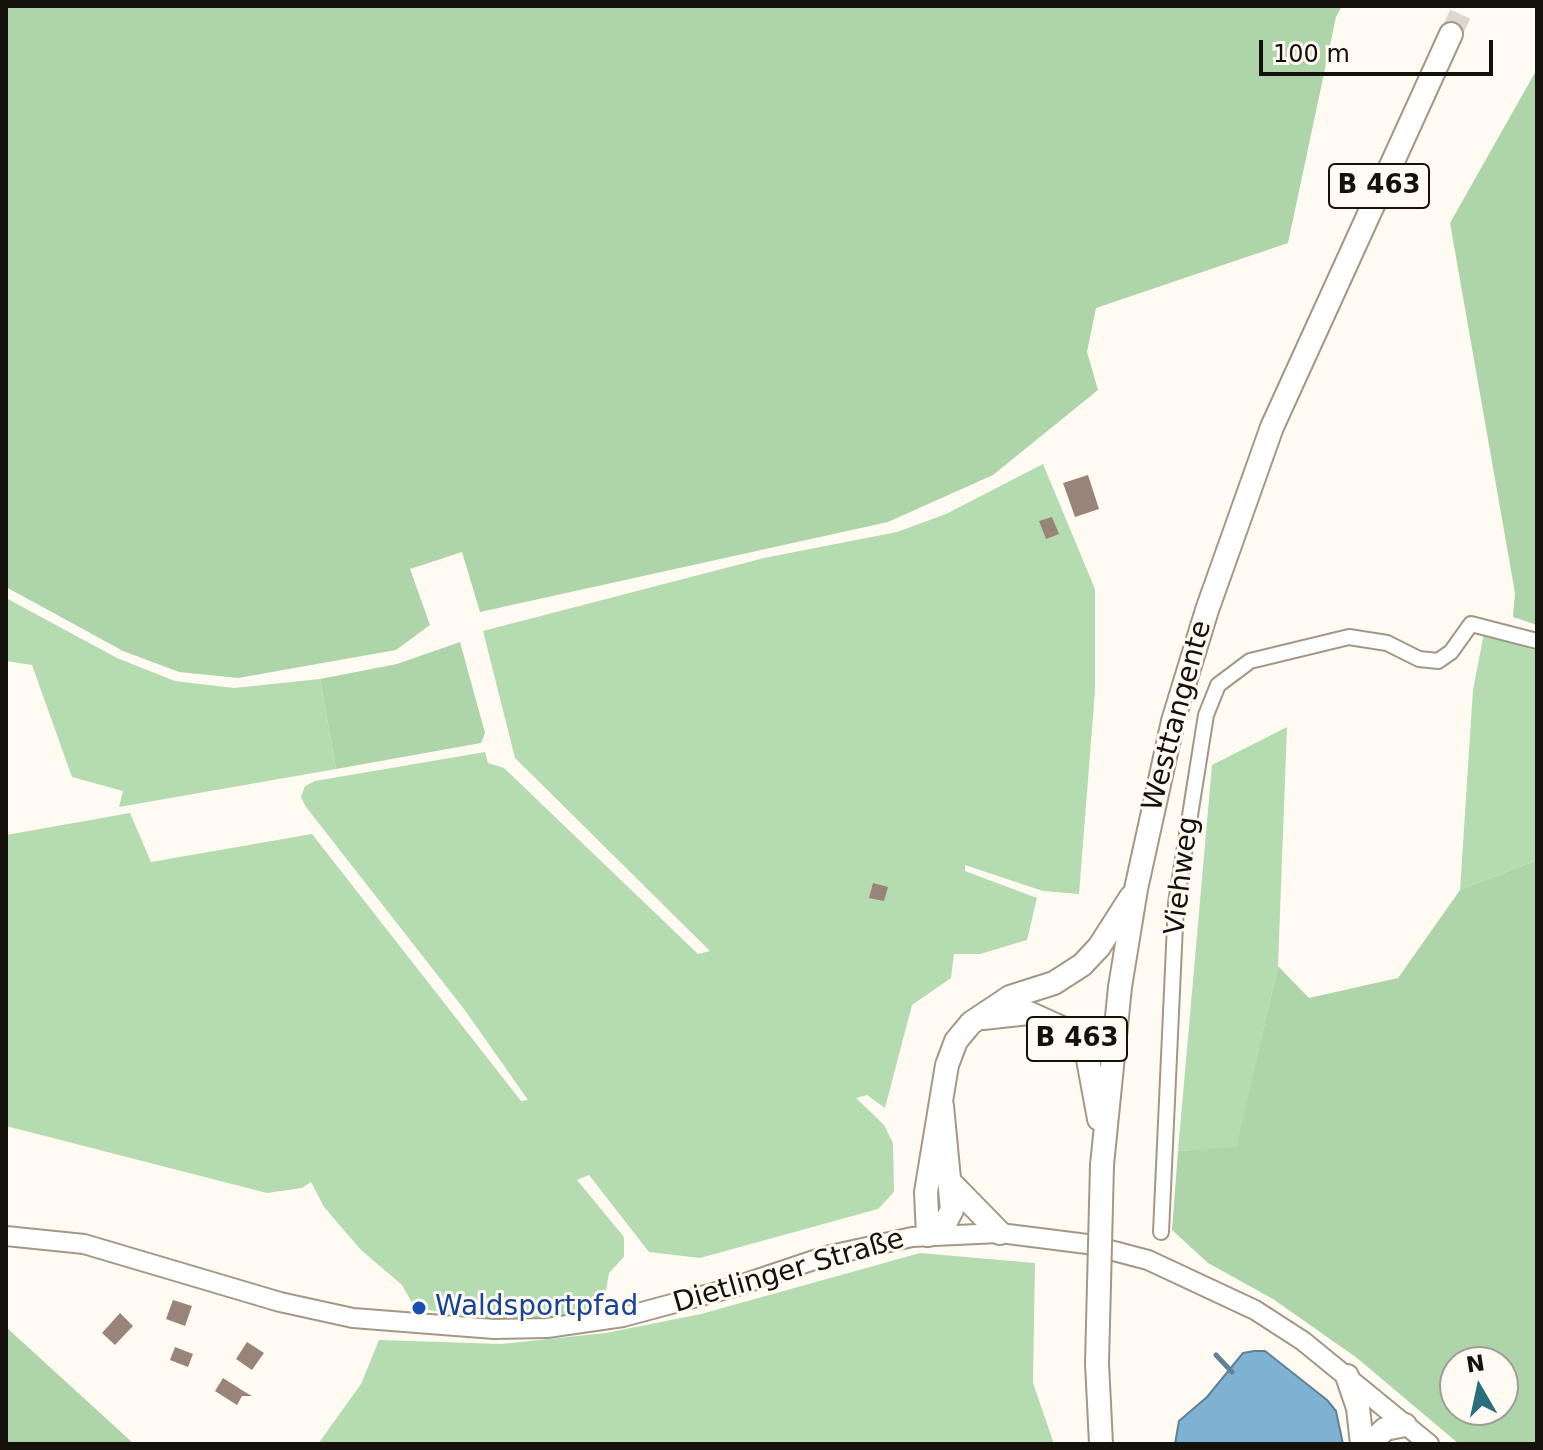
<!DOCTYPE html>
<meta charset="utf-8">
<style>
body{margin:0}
#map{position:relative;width:1543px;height:1450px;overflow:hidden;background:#fffaf2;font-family:"DejaVu Sans",sans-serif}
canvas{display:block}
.frame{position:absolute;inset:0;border:8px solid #14100a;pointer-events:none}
.north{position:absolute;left:1439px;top:1346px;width:80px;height:80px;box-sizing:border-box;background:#fffaf2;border:2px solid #a19c95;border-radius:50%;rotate:351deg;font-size:22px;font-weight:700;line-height:32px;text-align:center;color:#14100a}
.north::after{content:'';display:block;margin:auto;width:28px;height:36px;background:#2a6e7e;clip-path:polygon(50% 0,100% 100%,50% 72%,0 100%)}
.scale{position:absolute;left:1259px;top:40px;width:234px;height:36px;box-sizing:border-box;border:4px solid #14100a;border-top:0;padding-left:10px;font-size:24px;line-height:28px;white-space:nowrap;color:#14100a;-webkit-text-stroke:6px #fffaf2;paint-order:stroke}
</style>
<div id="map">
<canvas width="1543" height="1450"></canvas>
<div class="frame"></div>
<div class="north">N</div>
<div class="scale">100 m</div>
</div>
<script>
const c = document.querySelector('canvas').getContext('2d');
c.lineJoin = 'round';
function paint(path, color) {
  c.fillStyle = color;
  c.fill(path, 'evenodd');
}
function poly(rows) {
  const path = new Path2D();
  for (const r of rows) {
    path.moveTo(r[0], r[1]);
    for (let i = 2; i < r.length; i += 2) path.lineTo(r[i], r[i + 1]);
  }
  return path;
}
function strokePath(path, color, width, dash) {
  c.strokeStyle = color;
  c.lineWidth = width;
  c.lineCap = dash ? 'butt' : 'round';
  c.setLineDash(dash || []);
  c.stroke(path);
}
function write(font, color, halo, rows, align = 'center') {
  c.font = font + ' "DejaVu Sans",sans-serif';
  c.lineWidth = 6;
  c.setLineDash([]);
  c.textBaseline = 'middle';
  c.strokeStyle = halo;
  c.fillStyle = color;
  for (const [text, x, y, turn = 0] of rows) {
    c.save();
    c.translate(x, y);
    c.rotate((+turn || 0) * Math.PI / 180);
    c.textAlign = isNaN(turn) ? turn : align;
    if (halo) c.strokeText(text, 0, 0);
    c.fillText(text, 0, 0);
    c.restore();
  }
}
paint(poly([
 [1043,464,1095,589,1095,691,1079,894,1043,891,965,865,965,871,1037,898,1027,940,980,954,954,954,951,978,912,1005,885,1108,867,1095,856,1098,884,1125,893,1143,894,1192,878,1209,700,1258,649,1252,589,1175,577,1180,624,1237,624,1257,609,1273,604,1303,595,1309,554,1317,491,1319,415,1308,402,1285,361,1250,324,1207,311,1182,302,1188,267,1193,6,1126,6,835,130,813,151,862,312,834,521,1101,528,1100,464,1009,306,807,301,797,305,786,315,781,485,752,488,763,504,768,698,954,710,951,515,758,483,631,764,558,897,532,946,514],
 [6,598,117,658,175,681,234,688,320,679,336,769,119,807,123,791,72,777,32,665,6,661],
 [1484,633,1537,651,1537,860,1460,890,1473,690],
 [1287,727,1278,966,1236,1148,1178,1151,1212,765],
 [920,1253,1035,1263,1033,1383,1054,1444,318,1444,361,1384,379,1340,501,1344,606,1333,701,1314]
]), '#b5dbb1');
paint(poly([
 [6,6,1342,6,1336,17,1288,243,1096,308,1087,352,1098,390,993,475,888,522,480,612,462,552,410,569,430,625,396,650,238,678,179,672,123,651,6,587],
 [1537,69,1537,625,1513,617,1515,593,1450,223],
 [460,642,485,733,481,743,336,769,320,679,397,664],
 [1537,860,1537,1444,1459,1444,1357,1358,1273,1299,1208,1263,1172,1230,1178,1151,1236,1147,1278,966,1309,998,1398,978,1460,890],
 [1503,1362,1503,1410,1455,1410,1455,1362],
 [6,1327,134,1444,6,1444]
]), '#aed4aa');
const water = poly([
 [1254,1351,1265,1351,1327,1400,1336,1411,1343,1444,1175,1444,1179,1421,1207,1397,1243,1353,1254,1351]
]);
paint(water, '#7fb2d2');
strokePath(water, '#5f8196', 2);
strokePath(poly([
 [1216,1355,1232,1372]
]), '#5f8196', 5);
paint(poly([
 [1088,475,1099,509,1075,517,1063,483],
 [1052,517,1059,534,1046,539,1039,521],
 [873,883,888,887,884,901,869,898],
 [173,1300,192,1306,185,1326,166,1319],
 [120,1313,133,1326,115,1345,102,1333],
 [247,1342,264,1353,252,1370,236,1359],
 [175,1347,193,1354,188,1367,170,1360],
 [223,1378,245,1392,252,1396,242,1396,237,1405,215,1391]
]), '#988479');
strokePath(poly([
 [1451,34,1464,6]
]), '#dcd7cf', 22, [22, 11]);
const minor = poly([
 [1161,1232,1176,903,1206,715,1218,685,1250,661,1349,637,1387,643,1419,659,1438,661,1451,652,1471,624,1537,641]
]);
const secondary = poly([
 [6,1236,84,1244,280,1302,353,1318,494,1329,547,1328,623,1317,731,1288,826,1256,912,1237,1000,1233,1087,1244,1148,1260,1255,1310,1303,1341,1429,1444]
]);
const trunk = poly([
 [983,1018,1029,1013,1071,1032,1087,1054,1099,1119],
 [942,1106,952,1210,943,1227,928,1235,926,1192,947,1065,956,1041,971,1023,1010,997,1054,983,1082,965,1099,947,1131,897],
 [1102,1165,1120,987,1136,889,1173,721,1207,610,1272,427,1451,34],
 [951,1183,1000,1233],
 [1097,1363,1101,1444],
 [1347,1376,1358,1408,1362,1444],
 [1369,1444,1385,1429,1405,1425]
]);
strokePath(minor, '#a29885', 18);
strokePath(secondary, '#a29885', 22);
strokePath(trunk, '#a29885', 26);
strokePath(minor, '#fff', 14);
strokePath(secondary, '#fff', 18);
strokePath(trunk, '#fff', 22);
const trunkBridge = poly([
 [1097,1363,1102,1165]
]);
strokePath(trunkBridge, '#a29885', 26, []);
strokePath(trunkBridge, '#fff', 22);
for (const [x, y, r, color] of [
 [419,1308,8,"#1a4fb4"]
]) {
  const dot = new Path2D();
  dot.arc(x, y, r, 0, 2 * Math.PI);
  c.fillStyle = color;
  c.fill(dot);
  strokePath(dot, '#fffaf2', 3);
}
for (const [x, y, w] of [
 [1379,186,100],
 [1077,1039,100]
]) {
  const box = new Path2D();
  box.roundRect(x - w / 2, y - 22, w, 44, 6);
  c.fillStyle = '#fffaf2';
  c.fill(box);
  strokePath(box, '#14100a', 2);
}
write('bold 26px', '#14100a', null, [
 ["B 463",1379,186],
 ["B 463",1077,1039]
]);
write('28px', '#14100a', '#fffaf2', [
 ["Westtangente",1178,716,-75],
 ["Viehweg",1183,876,-83],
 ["Dietlinger Straße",789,1272,-16]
]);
write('28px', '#164399', '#fffaf2', [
 ["Waldsportpfad",435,1308]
], 'left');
</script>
